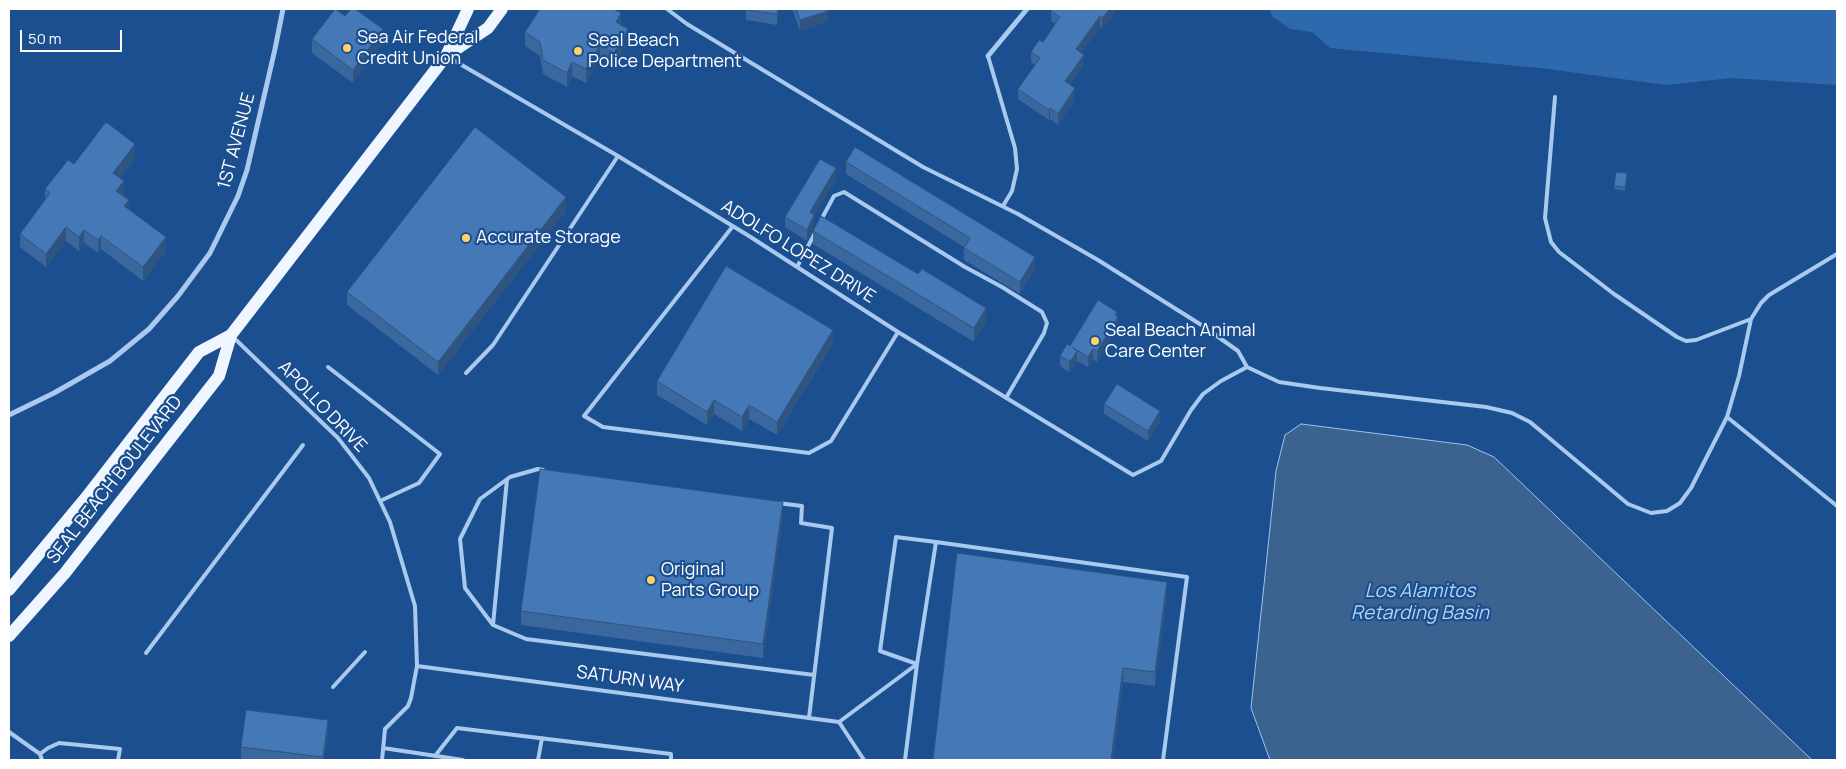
<!DOCTYPE html>
<style>
body{margin:0}
#map{position:relative;width:1846px;height:769px;overflow:hidden;background:#1b4f8f;font-family:Manrope,sans-serif}
canvas{display:block}
.frame{position:absolute;inset:0;border:10px solid #fff;pointer-events:none}
.scale{position:absolute;left:20px;top:30px;width:102px;height:22px;box-sizing:border-box;border:2px solid #fff;border-top:0;padding-left:6px;font-size:15px;line-height:18px;white-space:nowrap;color:#fff;-webkit-text-stroke:4px #1b4f8f;paint-order:stroke}
</style>
<div id="map">
<canvas width="1846" height="769"></canvas>
<div class="frame"></div>
<div class="scale">50 m</div>
</div>
<script>
const c = document.querySelector('canvas').getContext('2d');
c.lineJoin = 'round';
function paint(path, color) {
  c.fillStyle = color;
  c.fill(path, 'evenodd');
}
function poly(rows) {
  const path = new Path2D();
  for (const r of rows) {
    path.moveTo(r[0], r[1]);
    for (let i = 2; i < r.length; i += 2) path.lineTo(r[i], r[i + 1]);
  }
  return path;
}
function strokePath(path, color, width, dash) {
  c.strokeStyle = color;
  c.lineWidth = width;
  c.lineCap = dash ? 'butt' : 'round';
  c.setLineDash(dash || []);
  c.stroke(path);
}
function write(font, color, halo, rows, align = 'center') {
  c.font = font + ' Manrope,sans-serif';
  c.lineWidth = 4.5;
  c.setLineDash([]);
  c.textBaseline = 'middle';
  c.strokeStyle = halo;
  c.fillStyle = color;
  for (const [text, x, y, turn = 0] of rows) {
    c.save();
    c.translate(x, y);
    c.rotate((+turn || 0) * Math.PI / 180);
    c.textAlign = isNaN(turn) ? turn : align;
    if (halo) c.strokeText(text, 0, 0);
    c.fillText(text, 0, 0);
    c.restore();
  }
}
paint(poly([
 [1269,9,1837,9,1837,85,1732,78,1666,85,1540,68,1330,48,1312,32,1290,29,1273,17]
]), '#2e69ad');
const water = poly([
 [1301,424,1467,445,1494,457,1812,760,1270,760,1251,708,1276,471,1285,435,1301,424]
]);
paint(water, '#3c6290');
strokePath(water, '#9cc4f0', 1);
strokePath(poly([
 [667,9,687,24,923,167,1018,214,1098,260,1203,326,1238,351,1247,367,1279,382,1320,388,1486,407,1512,413,1530,422,1628,504,1651,513,1667,511,1680,503,1691,488,1727,417,1837,506],
 [988,56,1015,148,1017,169,1012,191,1003,206],
 [448,57,618,156,749,236,898,332,1133,475,1161,461,1191,410,1203,394,1221,381,1247,367],
 [1555,97,1545,218,1551,242,1559,252,1614,294,1677,337,1686,341,1696,340,1751,319],
 [821,220,834,196,844,192,965,267,1002,287,1042,312,1047,323,1044,333,1006,398],
 [733,226,584,416,603,427,809,453,831,441,898,332],
 [797,267,815,233],
 [233,337,338,438,369,478,390,522,415,606,417,666,411,698,408,706,385,729,382,760],
 [328,367,440,454,419,483,380,501],
 [466,373,493,345,618,156],
 [1727,417,1739,376,1751,319,1761,303,1769,295,1837,254],
 [543,470,538,469,510,477,480,499,460,539,465,588,493,625,526,639,814,675],
 [778,503,802,506,801,523,832,528,809,718],
 [493,625,507,479],
 [146,653,303,445],
 [917,664,880,651,896,537,936,542],
 [417,666,839,722],
 [333,687,365,652],
 [839,722,917,664],
 [839,722,864,760],
 [9,732,40,754,42,760],
 [383,748,463,760],
 [40,754,48,748,59,743,120,749,118,760],
 [435,756,457,728,671,754,671,760],
 [538,760,542,738],
 [905,760,917,664,936,542,1187,577,1163,760]
]), '#a9c9ee', 4);
strokePath(poly([
 [988,56,1027,9],
 [9,415,54,393,110,361,149,329,178,296,210,253,238,196,247,170,275,49,283,9]
]), '#a9c9ee', 5);
strokePath(poly([
 [446,56,488,28,502,9],
 [9,590,88,495,199,352,231,335],
 [9,636,65,573,219,376,231,335,446,56,468,9]
]), '#f0f6ff', 12);
paint(poly([
 [746,9,779,9,777,25,746,20],
 [792,9,827,9,828,21,800,31],
 [1051,11,1115,13,1102,28,1100,27,1081,53,1084,65,1070,85,1075,99,1058,125,1050,119,1049,120,1018,99,1018,89,1035,65,1031,62,1031,52,1043,42,1055,24,1051,21],
 [621,25,628,42,614,66,600,58,586,83,572,76,567,87,543,74,540,56,525,46,525,32],
 [312,39,383,43,353,83,312,53],
 [135,158,120,178,124,195,123,196,129,209,166,251,143,281,101,249,98,253,84,243,79,251,66,241,46,267,20,247,20,234,45,200,45,189,74,164],
 [846,162,1035,269,1020,294,964,260,964,247,846,174],
 [1627,177,1625,191,1614,189,1614,186],
 [836,179,814,215,814,225,807,241,785,227,785,217],
 [566,211,438,375,347,305,347,292],
 [813,231,986,322,974,342,813,244],
 [1117,316,1118,327,1097,362,1093,359,1088,367,1077,361,1072,369,1069,372,1060,366,1060,356,1070,346],
 [833,344,777,435,749,419,742,431,714,414,707,425,657,395,657,381],
 [1104,404,1160,421,1148,441,1104,414],
 [783,515,763,658,521,625,521,611],
 [1167,596,1155,686,1123,682,1113,760,933,760],
 [328,733,324,760,241,760,241,747]
]), '#3a679d');
paint(poly([
 [778,9,779,9,777,25,777,14],
 [1110,9,1117,9,1115,13,1102,28,1102,18],
 [828,11,828,21,800,31,800,20],
 [621,13,621,27,616,22],
 [1100,16,1100,27,1076,60,1076,49],
 [383,29,383,43,353,83,353,70],
 [628,29,628,42,614,66,614,53],
 [600,45,600,58,586,83,586,69],
 [1084,55,1084,65,1065,92,1065,81],
 [572,62,572,76,567,87,567,73],
 [1075,88,1075,99,1058,125,1058,114],
 [1050,108,1050,119,1049,120,1049,110],
 [135,144,135,158,113,187,113,173],
 [836,168,836,179,810,223,810,212],
 [124,181,124,195,116,205,116,191],
 [566,197,566,211,438,375,438,362],
 [129,200,129,214,124,206],
 [814,215,814,225,807,241,807,230],
 [66,227,66,241,46,267,46,254],
 [84,230,84,243,79,251,79,237],
 [101,236,101,249,98,253,98,240],
 [166,237,166,251,143,281,143,267],
 [1035,257,1035,269,1020,294,1020,282],
 [986,308,986,322,974,342,974,328],
 [1117,312,1117,320,1118,317,1118,327,1097,362,1097,351],
 [833,330,833,344,777,435,777,422],
 [1093,349,1093,359,1088,367,1088,357],
 [1077,351,1077,361,1072,369,1069,372,1069,361],
 [714,400,714,414,707,425,707,412],
 [749,405,749,419,742,431,742,417],
 [1160,411,1160,421,1148,441,1148,431],
 [783,502,783,515,763,658,763,644],
 [1167,582,1167,596,1155,686,1155,672],
 [1123,668,1123,682,1113,760,1111,760],
 [328,720,328,733,324,760,323,760]
]), '#305480');
const building = poly([
 [335,9,345,16,351,9,355,9,383,29,353,70,312,39,335,9],
 [540,9,613,9,621,13,616,22,628,29,614,53,600,45,586,69,572,62,567,73,543,60,540,42,525,32,540,9],
 [746,9,778,9,777,14,746,10,746,9],
 [796,9,827,9,828,11,800,20,796,9],
 [1053,9,1110,9,1102,18,1100,16,1076,49,1084,55,1065,81,1075,88,1058,114,1050,108,1049,110,1018,89,1040,58,1031,52,1039,40,1043,42,1060,17,1051,11,1053,9],
 [106,122,135,144,113,173,124,181,116,191,129,200,124,206,166,237,143,267,101,236,98,240,84,230,79,237,66,227,46,254,20,234,50,193,45,189,68,160,74,164,106,122],
 [475,127,566,197,438,362,347,292,475,127],
 [855,147,1035,257,1020,282,964,248,970,238,846,162,855,147],
 [820,159,836,168,810,212,814,215,807,230,785,217,820,159],
 [1616,172,1627,173,1625,187,1614,186,1616,172],
 [821,216,918,274,922,269,986,308,974,328,813,231,821,216],
 [726,266,833,330,777,422,749,405,742,417,714,400,707,412,657,381,726,266],
 [1098,300,1117,312,1115,315,1118,317,1097,351,1093,349,1088,357,1072,347,1077,351,1072,359,1069,361,1060,356,1067,344,1070,346,1098,300],
 [1117,384,1160,411,1148,431,1104,404,1117,384],
 [540,469,783,502,763,644,521,611,540,469],
 [957,553,1167,582,1155,672,1123,668,1111,760,933,760,957,553],
 [246,710,328,720,323,757,241,747,246,710]
]);
paint(building, '#4478b7');
strokePath(building, '#305480', 1);
for (const [x, y, r, color] of [
 [347,48,5,"#ffd166"],
 [578,51,5,"#ffd166"],
 [466,238,5,"#ffd166"],
 [1095,341,5,"#ffd166"],
 [651,580,5,"#ffd166"]
]) {
  const dot = new Path2D();
  dot.arc(x, y, r, 0, 2 * Math.PI);
  c.fillStyle = color;
  c.fill(dot);
  strokePath(dot, '#1b4f8f', 2);
}
write('18px', '#fff', '#1b4f8f', [
 ["Sea Air Federal",357,38],
 ["Credit Union",357,59],
 ["Seal Beach",588,41],
 ["Police Department",588,62],
 ["Accurate Storage",476,238],
 ["Seal Beach Animal",1105,331],
 ["Care Center",1105,352],
 ["Original",661,570],
 ["Parts Group",661,591]
], 'left');
write('18px', '#fff', '#1b4f8f', [
 ["1ST AVENUE",237,141,-75],
 ["ADOLFO LOPEZ DRIVE",798,252,32],
 ["APOLLO DRIVE",322,407,46],
 ["SEAL BEACH BOULEVARD",115,480,-52],
 ["SATURN WAY",630,680,8]
]);
write('italic 19px', '#b5d3f5', '#1b4f8f', [
 ["Los Alamitos",1420,592],
 ["Retarding Basin",1420,614]
]);
</script>
